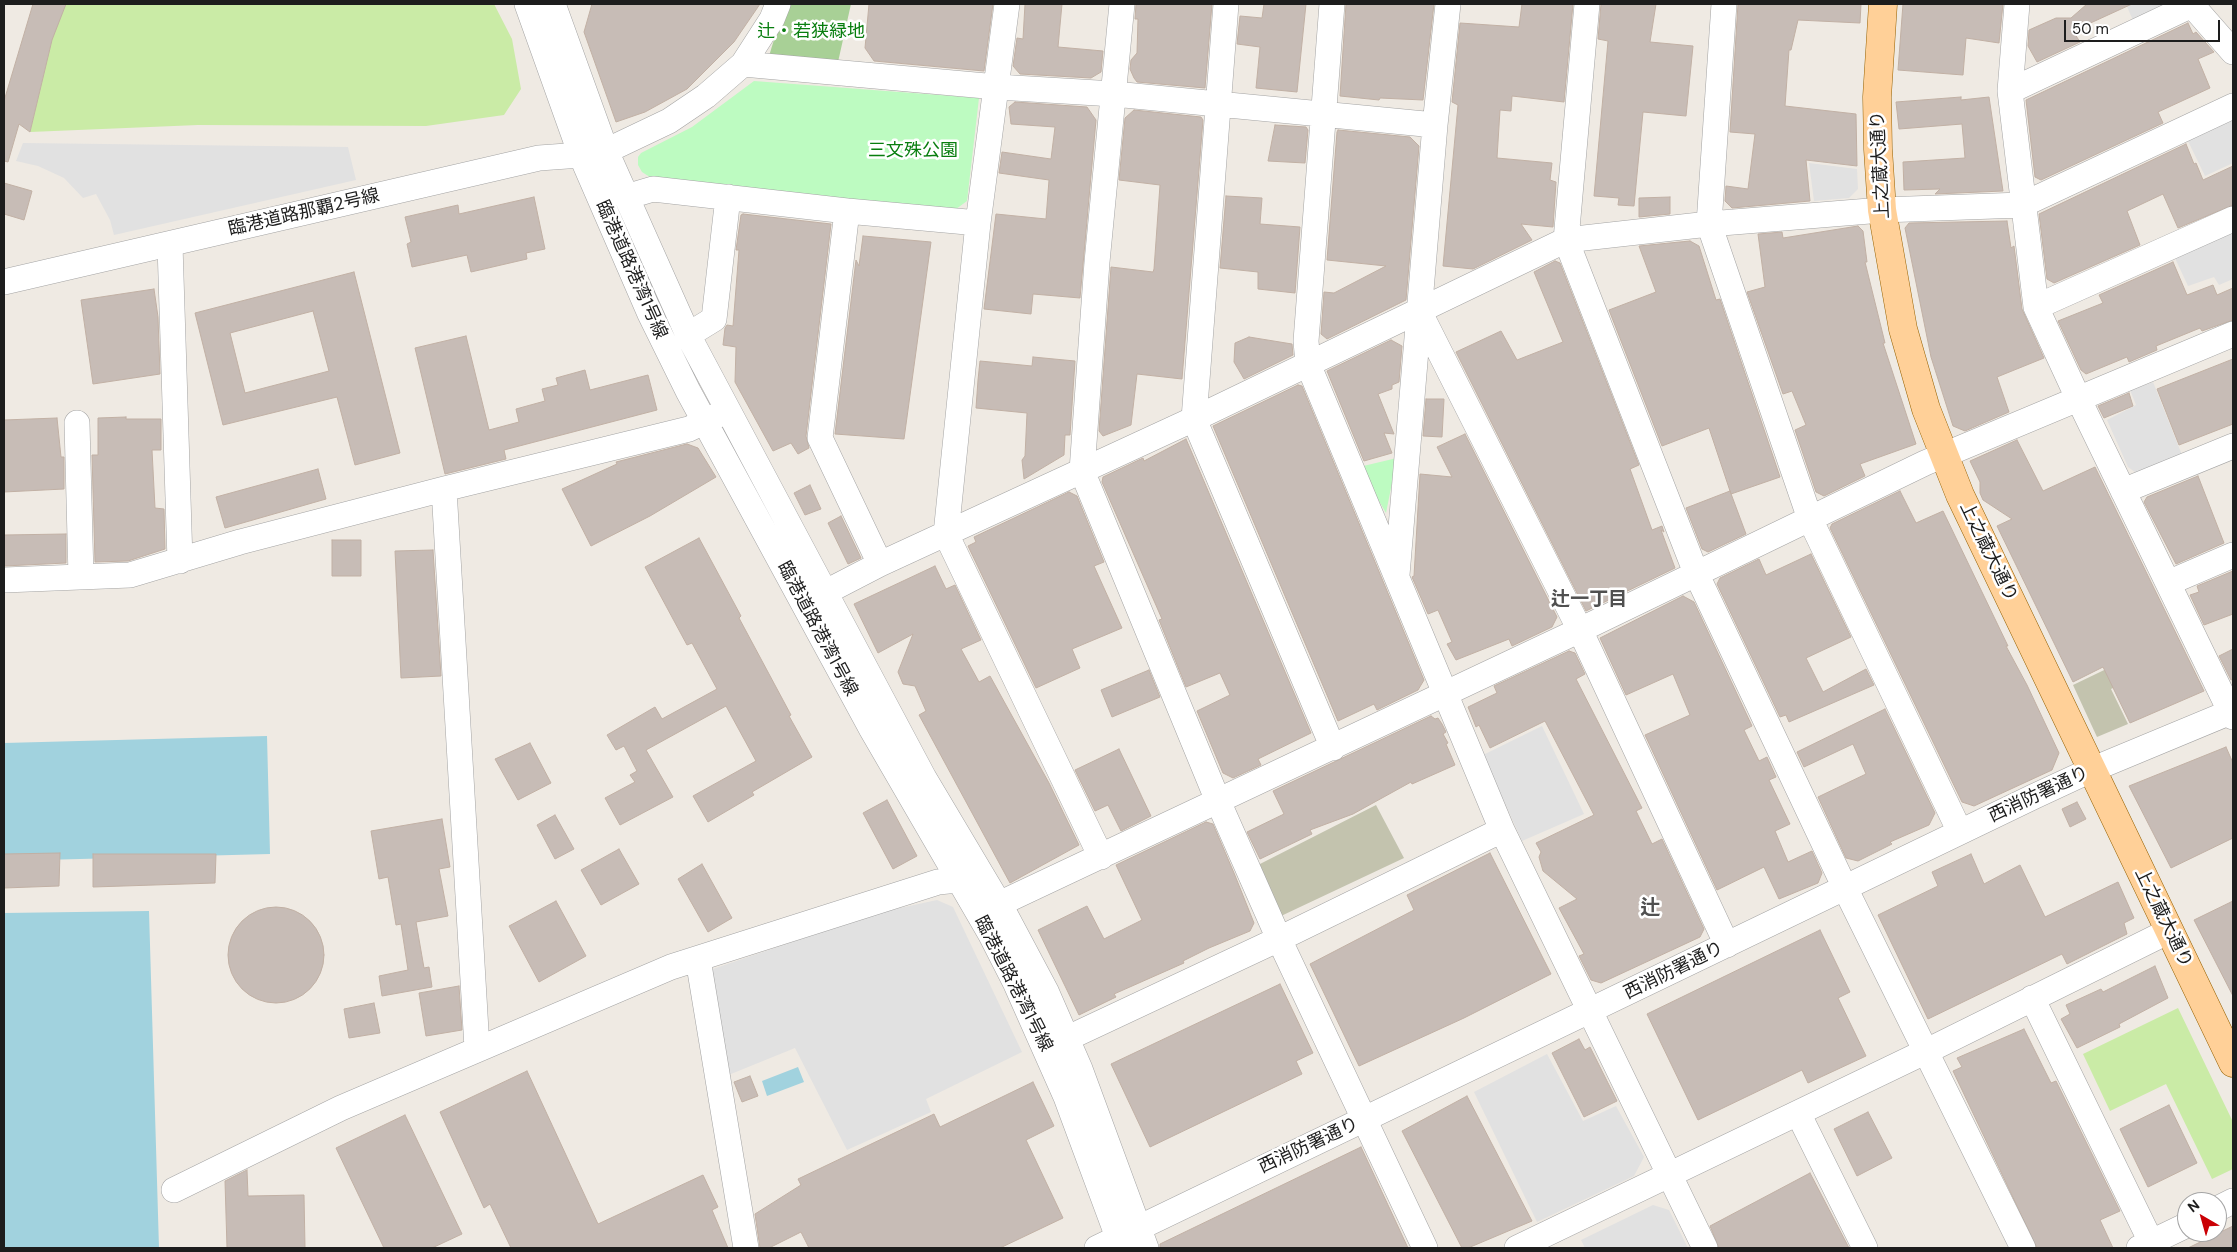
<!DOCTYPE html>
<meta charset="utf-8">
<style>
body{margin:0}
#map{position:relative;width:2237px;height:1252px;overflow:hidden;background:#efeae3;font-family:"DM Sans",sans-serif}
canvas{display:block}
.frame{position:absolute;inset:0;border:5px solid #1d1d1d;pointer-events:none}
.north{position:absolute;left:2177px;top:1192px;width:50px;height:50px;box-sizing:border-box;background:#fff;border:1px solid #a5a5a5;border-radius:50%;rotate:322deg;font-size:14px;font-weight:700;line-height:20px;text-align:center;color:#1d1d1d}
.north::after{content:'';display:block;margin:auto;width:18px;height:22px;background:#ca0005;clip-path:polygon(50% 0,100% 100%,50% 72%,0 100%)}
.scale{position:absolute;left:2064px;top:20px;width:156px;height:22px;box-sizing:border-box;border:2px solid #1d1d1d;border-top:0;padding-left:6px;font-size:15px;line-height:18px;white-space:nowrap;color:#1d1d1d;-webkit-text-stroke:4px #fff;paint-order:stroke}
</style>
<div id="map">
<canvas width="2237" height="1252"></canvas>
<div class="frame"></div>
<div class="north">N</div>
<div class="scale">50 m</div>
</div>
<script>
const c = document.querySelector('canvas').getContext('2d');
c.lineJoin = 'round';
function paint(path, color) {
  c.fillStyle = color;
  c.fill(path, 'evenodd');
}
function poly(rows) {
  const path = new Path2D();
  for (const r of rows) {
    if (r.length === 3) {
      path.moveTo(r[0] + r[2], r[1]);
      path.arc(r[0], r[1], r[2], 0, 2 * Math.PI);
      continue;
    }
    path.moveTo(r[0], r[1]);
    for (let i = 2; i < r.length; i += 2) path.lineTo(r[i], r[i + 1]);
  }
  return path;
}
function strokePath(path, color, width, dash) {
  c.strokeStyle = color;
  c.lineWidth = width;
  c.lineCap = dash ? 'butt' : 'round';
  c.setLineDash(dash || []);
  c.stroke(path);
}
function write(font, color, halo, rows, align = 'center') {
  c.font = font + ' "DM Sans","Noto Sans JP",sans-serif';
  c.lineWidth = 5;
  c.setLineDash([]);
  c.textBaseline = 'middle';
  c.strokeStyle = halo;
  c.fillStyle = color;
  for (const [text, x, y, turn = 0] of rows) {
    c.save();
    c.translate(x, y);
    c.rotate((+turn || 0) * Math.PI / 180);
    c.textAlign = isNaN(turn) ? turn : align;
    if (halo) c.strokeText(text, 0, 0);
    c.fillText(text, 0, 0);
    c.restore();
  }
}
paint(poly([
 [2125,660,2133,678,2111,689,2128,724,2097,737,2073,685],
 [1376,805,1404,858,1281,916,1258,865]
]), '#c3c3ae');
paint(poly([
 [65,4,494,4,512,39,521,89,504,115,426,126,198,125,30,132,53,33],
 [2178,1008,2233,1122,2233,1169,2212,1179,2166,1084,2110,1111,2083,1054]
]), '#caeba6');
paint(poly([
 [785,4,851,4,838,62,769,56]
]), '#a8d096');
paint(poly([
 [754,81,979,98,967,201,948,215,656,181,642,172,638,165,638,157,641,153,692,127],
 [1397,458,1386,513,1359,467]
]), '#bdfbc1');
paint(poly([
 [2126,4,2177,4,2134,23],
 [2233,114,2233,163,2205,176,2186,137],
 [23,143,348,147,356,180,114,235,110,220,96,194,83,198,64,178,38,166,16,161],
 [1809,163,1857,169,1858,189,1849,198,1814,201],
 [2231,231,2233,238,2233,279,2219,285,2214,277,2188,286,2174,256],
 [2153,382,2184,460,2139,475,2128,467,2107,420,2136,405,2130,390],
 [1542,726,1584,814,1522,841,1483,755],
 [937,900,953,907,1022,1052,926,1099,931,1112,847,1150,795,1048,726,1076,707,971,877,913],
 [1547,1054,1583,1121,1616,1106,1644,1157,1634,1176,1537,1222,1474,1092],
 [1653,1205,1669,1210,1688,1248,1585,1248,1581,1240]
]), '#e1e1e1');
paint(poly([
 [267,736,270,854,4,861,4,743],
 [149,911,159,1248,4,1248,4,913],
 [798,1067,804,1082,767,1096,762,1081]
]), '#a1d2de');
const building = poly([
 [33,4,66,4,52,40,30,132,19,124,8,162,4,161,4,101,33,4],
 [592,4,760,4,734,42,687,89,645,112,616,122,584,32,592,4],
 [869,4,993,4,984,71,874,61,865,48,869,4],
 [1025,4,1062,4,1058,47,1103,51,1101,72,1091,78,1020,74,1013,66,1017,38,1023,39,1025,4],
 [1136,4,1212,4,1205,88,1137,82,1134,78,1130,69,1131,60,1137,53,1138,19,1135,19,1136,4],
 [1264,4,1306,4,1297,92,1256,88,1260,47,1237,44,1240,16,1262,18,1264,4],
 [1346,4,1434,4,1423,100,1380,98,1379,100,1340,96,1346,4],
 [1522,4,1573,4,1564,102,1512,96,1511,111,1500,110,1497,158,1552,163,1550,180,1556,182,1553,227,1521,224,1532,240,1473,269,1443,266,1458,105,1452,102,1460,23,1519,27,1522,4],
 [1601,4,1656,4,1650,42,1693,46,1686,116,1643,112,1634,206,1618,205,1619,198,1594,196,1608,41,1598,39,1601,4],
 [1738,4,1861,4,1860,23,1798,20,1791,50,1789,50,1785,106,1856,114,1857,166,1806,160,1810,201,1732,208,1725,201,1726,186,1748,189,1755,134,1730,132,1738,4],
 [1903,4,2003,4,1999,43,1966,38,1963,75,1898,70,1903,4],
 [2087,4,2132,4,2073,31,2080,42,2037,62,2028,46,2029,30,2056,18,2071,18,2087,4],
 [2188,23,2193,34,2196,32,2214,52,2198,59,2210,88,2158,112,2163,123,2041,180,2035,177,2026,100,2188,23],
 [1961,97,1961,100,1989,97,2003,191,1935,194,1940,189,1904,190,1903,162,1965,158,1962,124,1899,129,1896,102,1961,97],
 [1015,102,1087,107,1096,120,1080,298,1033,294,1031,314,984,309,996,214,1046,219,1049,180,999,173,1002,152,1051,159,1055,127,1011,124,1009,107,1015,102],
 [1134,110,1201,117,1203,120,1182,379,1137,374,1131,425,1103,436,1099,431,1111,267,1153,272,1154,269,1160,185,1119,180,1125,118,1134,110],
 [1275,125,1306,127,1308,130,1305,163,1268,161,1275,125],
 [1338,130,1410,137,1419,146,1406,300,1327,339,1321,334,1324,292,1334,293,1386,266,1327,260,1337,132,1338,130],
 [2186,144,2194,164,2196,163,2203,180,2233,166,2233,205,2178,228,2163,194,2127,211,2140,245,2054,283,2047,279,2039,214,2186,144],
 [4,183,32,191,24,220,4,214,4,183],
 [1226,196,1262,198,1260,224,1300,227,1295,293,1258,289,1258,272,1220,268,1226,196],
 [534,197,545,249,526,253,527,259,471,272,467,255,412,267,407,244,411,242,405,217,458,205,459,214,534,197],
 [1670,197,1670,214,1639,217,1639,198,1670,197],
 [743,214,831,224,806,436,809,448,798,454,791,443,773,451,735,382,736,347,723,345,725,328,727,325,733,326,739,250,736,250,741,215,743,214],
 [2007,221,2011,248,2014,246,2022,309,2044,358,1997,377,2009,412,1965,431,1953,426,1931,357,1905,228,1909,223,2007,221],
 [1858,226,1863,231,1867,262,1865,262,1885,343,1883,343,1916,444,1860,464,1865,476,1824,496,1816,492,1795,430,1806,425,1792,391,1783,394,1747,292,1765,287,1758,234,1782,232,1783,238,1858,226],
 [863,236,931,242,904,439,835,434,856,260,859,266,863,236],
 [1690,241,1699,246,1716,300,1720,299,1780,477,1731,494,1709,428,1662,446,1609,310,1656,292,1639,246,1690,241],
 [1555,261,1560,263,1639,465,1630,469,1652,530,1662,526,1664,532,1661,530,1675,568,1586,611,1456,352,1501,331,1517,360,1563,342,1534,272,1555,261],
 [2173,262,2187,295,2213,285,2217,295,2233,288,2233,320,2202,331,2200,328,2156,346,2157,350,2129,362,2127,357,2086,374,2081,370,2058,321,2103,303,2099,295,2173,262],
 [354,272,400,453,355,465,337,397,223,425,195,313,354,272],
 [313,311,329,371,245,393,230,333,313,311],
 [154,289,158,317,160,374,93,384,81,300,154,289],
 [466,336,489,430,519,422,516,409,545,401,542,389,558,385,556,378,585,370,590,390,648,375,657,410,504,450,506,459,445,474,415,348,466,336],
 [1249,337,1292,344,1293,355,1244,379,1234,362,1235,343,1249,337],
 [1391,340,1402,346,1399,382,1392,385,1392,389,1378,394,1394,434,1384,433,1392,453,1364,461,1327,371,1391,340],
 [1033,357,1075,361,1070,435,1065,435,1064,455,1024,479,1022,460,1025,456,1027,413,976,408,978,380,980,361,1032,366,1033,357],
 [2233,359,2233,424,2179,445,2157,389,2233,359],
 [1298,385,1302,386,1424,680,1418,690,1377,710,1374,704,1338,721,1213,426,1298,385],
 [2129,393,2133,406,2104,418,2098,406,2129,393],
 [1426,399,1444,399,1442,437,1423,436,1426,399],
 [126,417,126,419,161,419,161,450,152,450,155,508,164,509,165,549,128,561,95,562,92,455,98,455,98,418,126,417],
 [57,418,61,457,64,457,64,489,4,492,4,420,57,418],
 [1465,434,1557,617,1552,627,1512,646,1509,639,1456,660,1447,644,1452,642,1438,610,1428,614,1412,577,1414,576,1420,474,1452,477,1437,447,1465,434],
 [1186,439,1311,733,1258,759,1261,765,1233,778,1223,773,1197,711,1230,695,1220,673,1186,687,1159,620,1162,619,1102,482,1103,477,1143,458,1144,461,1186,439],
 [2017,440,2043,491,2095,467,2204,691,2130,723,2103,667,2073,682,1997,526,2012,519,1983,500,1980,493,1980,482,1970,461,2017,440],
 [687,444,698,448,716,477,650,516,591,546,562,489,617,464,616,462,687,444],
 [318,469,326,499,225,528,216,497,318,469],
 [2198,476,2224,543,2176,564,2144,502,2147,497,2198,476],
 [810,485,821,509,805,515,794,493,810,485],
 [1730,491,1746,534,1708,552,1702,549,1686,508,1730,491],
 [1900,491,1916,523,1943,511,2008,646,2006,646,2027,685,2059,753,2052,770,1974,806,1962,802,1830,528,1832,524,1900,491],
 [1069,492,1077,496,1104,562,1094,566,1122,628,1072,649,1080,668,1036,688,968,546,976,542,974,537,1069,492],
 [841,516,861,558,848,564,828,523,841,516],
 [66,534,66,563,4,566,4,535,66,534],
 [699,538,741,616,739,618,791,715,789,716,812,757,752,792,754,795,708,822,693,796,756,761,726,706,646,750,673,797,620,825,605,798,635,782,630,775,637,771,624,746,616,750,607,735,655,707,662,719,717,689,692,643,687,645,645,567,699,538],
 [332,540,361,540,361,576,332,576,332,540],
 [433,550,441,676,401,678,395,551,433,550],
 [1811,554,1851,637,1806,658,1823,692,1866,669,1874,685,1789,722,1786,715,1780,717,1717,584,1720,578,1759,559,1766,575,1811,554],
 [935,566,946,589,955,585,981,640,961,649,979,682,990,676,1049,783,1079,845,1010,883,919,715,926,711,915,686,903,684,898,672,913,634,878,653,854,604,935,566],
 [2233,571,2233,614,2204,625,2190,595,2199,592,2197,586,2233,571],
 [1683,596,1694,602,1752,726,1744,730,1759,761,1767,757,1776,777,1769,780,1790,824,1775,831,1788,862,1812,851,1822,873,1818,883,1779,899,1764,867,1717,890,1645,735,1690,715,1673,674,1626,695,1600,638,1683,596],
 [2233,649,2233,679,2231,680,2219,656,2233,649],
 [1569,651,1575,653,1585,674,1576,679,1642,808,1636,811,1652,844,1662,839,1704,929,1700,937,1601,983,1591,980,1579,956,1584,954,1559,908,1577,899,1543,871,1539,857,1541,852,1536,843,1594,815,1545,721,1490,748,1479,725,1476,727,1468,707,1497,693,1494,686,1569,651],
 [1149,670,1160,697,1112,717,1101,690,1149,670],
 [1885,709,1935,813,1929,825,1890,842,1892,844,1858,861,1846,858,1818,797,1866,774,1853,744,1804,767,1797,752,1885,709],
 [1431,716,1435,719,1438,718,1442,724,1446,732,1443,734,1448,743,1446,744,1455,765,1412,784,1411,782,1353,814,1310,830,1312,834,1260,859,1247,832,1284,814,1273,791,1431,716],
 [530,743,551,783,518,800,495,759,530,743],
 [2226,747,2233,763,2233,838,2171,868,2129,786,2226,747],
 [1119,749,1151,816,1121,831,1108,805,1095,811,1075,770,1119,749],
 [887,800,917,856,893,869,863,813,887,800],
 [2077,802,2086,819,2070,827,2062,809,2077,802],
 [555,815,574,849,555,859,537,825,555,815],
 [442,819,450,867,439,869,448,916,416,922,424,968,429,967,432,987,382,996,379,976,408,970,401,924,396,925,388,877,379,879,371,831,442,819],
 [1206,822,1213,824,1234,873,1254,923,1250,931,1209,948,1183,961,1184,963,1114,994,1116,997,1079,1015,1038,930,1087,906,1104,939,1142,920,1116,865,1206,822],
 [619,849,639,884,601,905,581,870,619,849],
 [60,853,59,886,4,888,4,854,60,853],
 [1490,853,1551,974,1464,1018,1359,1066,1310,964,1414,910,1407,895,1490,853],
 [93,854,216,854,215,883,93,887,93,854],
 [1971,854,1984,884,2020,865,2045,917,2118,882,2134,918,2124,923,2127,934,2067,964,2062,954,1928,1019,1878,915,1938,886,1932,872,1971,854],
 [702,864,732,918,708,932,678,879,702,864],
 [556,901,586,956,539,982,509,926,556,901],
 [2233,901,2233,996,2194,920,2233,901],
 [276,955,48],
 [1820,930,1850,992,1838,998,1866,1056,1808,1083,1802,1070,1698,1120,1647,1014,1820,930],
 [2155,966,2168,998,2119,1024,2120,1027,2077,1048,2061,1019,2070,1014,2066,1005,2101,989,2103,992,2155,966],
 [1280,984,1313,1053,1296,1061,1302,1074,1150,1147,1111,1064,1280,984],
 [459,986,462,1030,426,1036,419,993,459,986],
 [374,1003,380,1033,349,1038,344,1009,374,1003],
 [2024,1029,2051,1083,2056,1081,2120,1211,2100,1220,2113,1248,2037,1248,1953,1071,1962,1067,1957,1058,2024,1029],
 [1579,1039,1585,1050,1590,1047,1617,1101,1584,1117,1552,1053,1579,1039],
 [527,1071,598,1224,703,1175,718,1207,712,1210,728,1248,511,1248,490,1204,484,1208,440,1112,527,1071],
 [750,1076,758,1096,742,1102,734,1082,750,1076],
 [1033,1082,1054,1126,1026,1140,1063,1218,1000,1248,809,1248,801,1232,769,1248,760,1248,755,1214,801,1185,798,1179,934,1114,940,1127,1033,1082],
 [1467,1096,1532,1221,1468,1248,1462,1248,1402,1131,1467,1096],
 [2169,1105,2197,1163,2148,1187,2120,1129,2169,1105],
 [1868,1112,1892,1158,1857,1176,1834,1129,1868,1112],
 [405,1115,462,1234,432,1248,384,1248,336,1148,405,1115],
 [1361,1147,1408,1248,1160,1248,1160,1244,1361,1147],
 [247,1170,248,1196,304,1195,305,1248,227,1248,225,1181,247,1170],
 [1810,1173,1849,1248,1719,1248,1710,1226,1810,1173],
 [2233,1226,2233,1248,2188,1248,2233,1226]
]);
paint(building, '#c7bcb6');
strokePath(building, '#c1b0a4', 1);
const minor = poly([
 [527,4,581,155,650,314,688,391,872,730,991,935,1015,982,1066,1097,1122,1248],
 [553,4,606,151,688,335,924,778,1005,914,1046,991,1080,1069,1146,1248],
 [1007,4,978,223,946,534,1101,857],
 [1122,4,1097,262,1082,471,1218,801,1279,939,1425,1248],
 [1226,4,1194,419,1333,748],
 [1332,4,1306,341,1308,364,1502,830,1705,1248],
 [1587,4,1566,240,1696,573,1845,888,2023,1248],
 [1724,4,1709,224,1810,519,1960,832],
 [2017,4,2010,91,2036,307,2078,398,2233,717],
 [2191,4,2233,52],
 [743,64,997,87,1114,94,1435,125],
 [2010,91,2192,5],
 [626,197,653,189,847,211,978,223],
 [847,211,820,438,880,564],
 [170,245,180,561],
 [4,282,539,158,581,155,606,151,669,121,706,96,743,64,772,19,778,4],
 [2036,307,2233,219],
 [1419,311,1580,630,1727,945],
 [688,335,714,319,728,197],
 [77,423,81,577],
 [444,489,477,1048],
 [2123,491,2233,446],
 [1397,575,1435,125,1448,4],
 [4,580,130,575,240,542,444,489,689,429,720,414],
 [2168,583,2233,555],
 [824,593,880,564,1194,419,1566,240,1709,224,1882,210,2022,205,2233,106],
 [999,904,1580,630,1925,463,2233,334],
 [698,959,746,1248],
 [2032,998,2154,1248],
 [1068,1038,1279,939,1502,830],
 [1798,1113,1865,1248],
 [174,1190,341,1108,671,967,938,882,958,880,971,888],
 [2217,1209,2233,1201],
 [1097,1248,2035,796,2091,770,2233,711],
 [1517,1248,1937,1046,2169,931],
 [2139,1248,2187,1225]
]);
const major = poly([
 [1883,4,1877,97,1878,149,1882,210,1903,329,1926,409,1960,495,2233,1063]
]);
strokePath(minor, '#a4a4a4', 26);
strokePath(major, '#966100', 29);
strokePath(minor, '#fff', 25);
strokePath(major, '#ffd098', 28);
write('18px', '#087e0f', '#fff', [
 ["辻・若狭緑地",811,32],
 ["三文殊公園",913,151]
]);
write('18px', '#1d1d1d', '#fff', [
 ["上之蔵大通り",1881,165,-93],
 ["臨港道路那覇2号線",304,213,-13],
 ["臨港道路港湾1号線",631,270,66],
 ["上之蔵大通り",1988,552,64],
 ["臨港道路港湾1号線",817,629,62],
 ["西消防署通り",2039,795,-25],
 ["上之蔵大通り",2163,918,64],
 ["西消防署通り",1674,971,-26],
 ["臨港道路港湾1号線",1013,984,63],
 ["西消防署通り",1309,1146,-25]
]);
write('bold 19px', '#505050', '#fff', [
 ["辻一丁目",1589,600]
]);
write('bold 20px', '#505050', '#fff', [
 ["辻",1650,909]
]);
</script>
